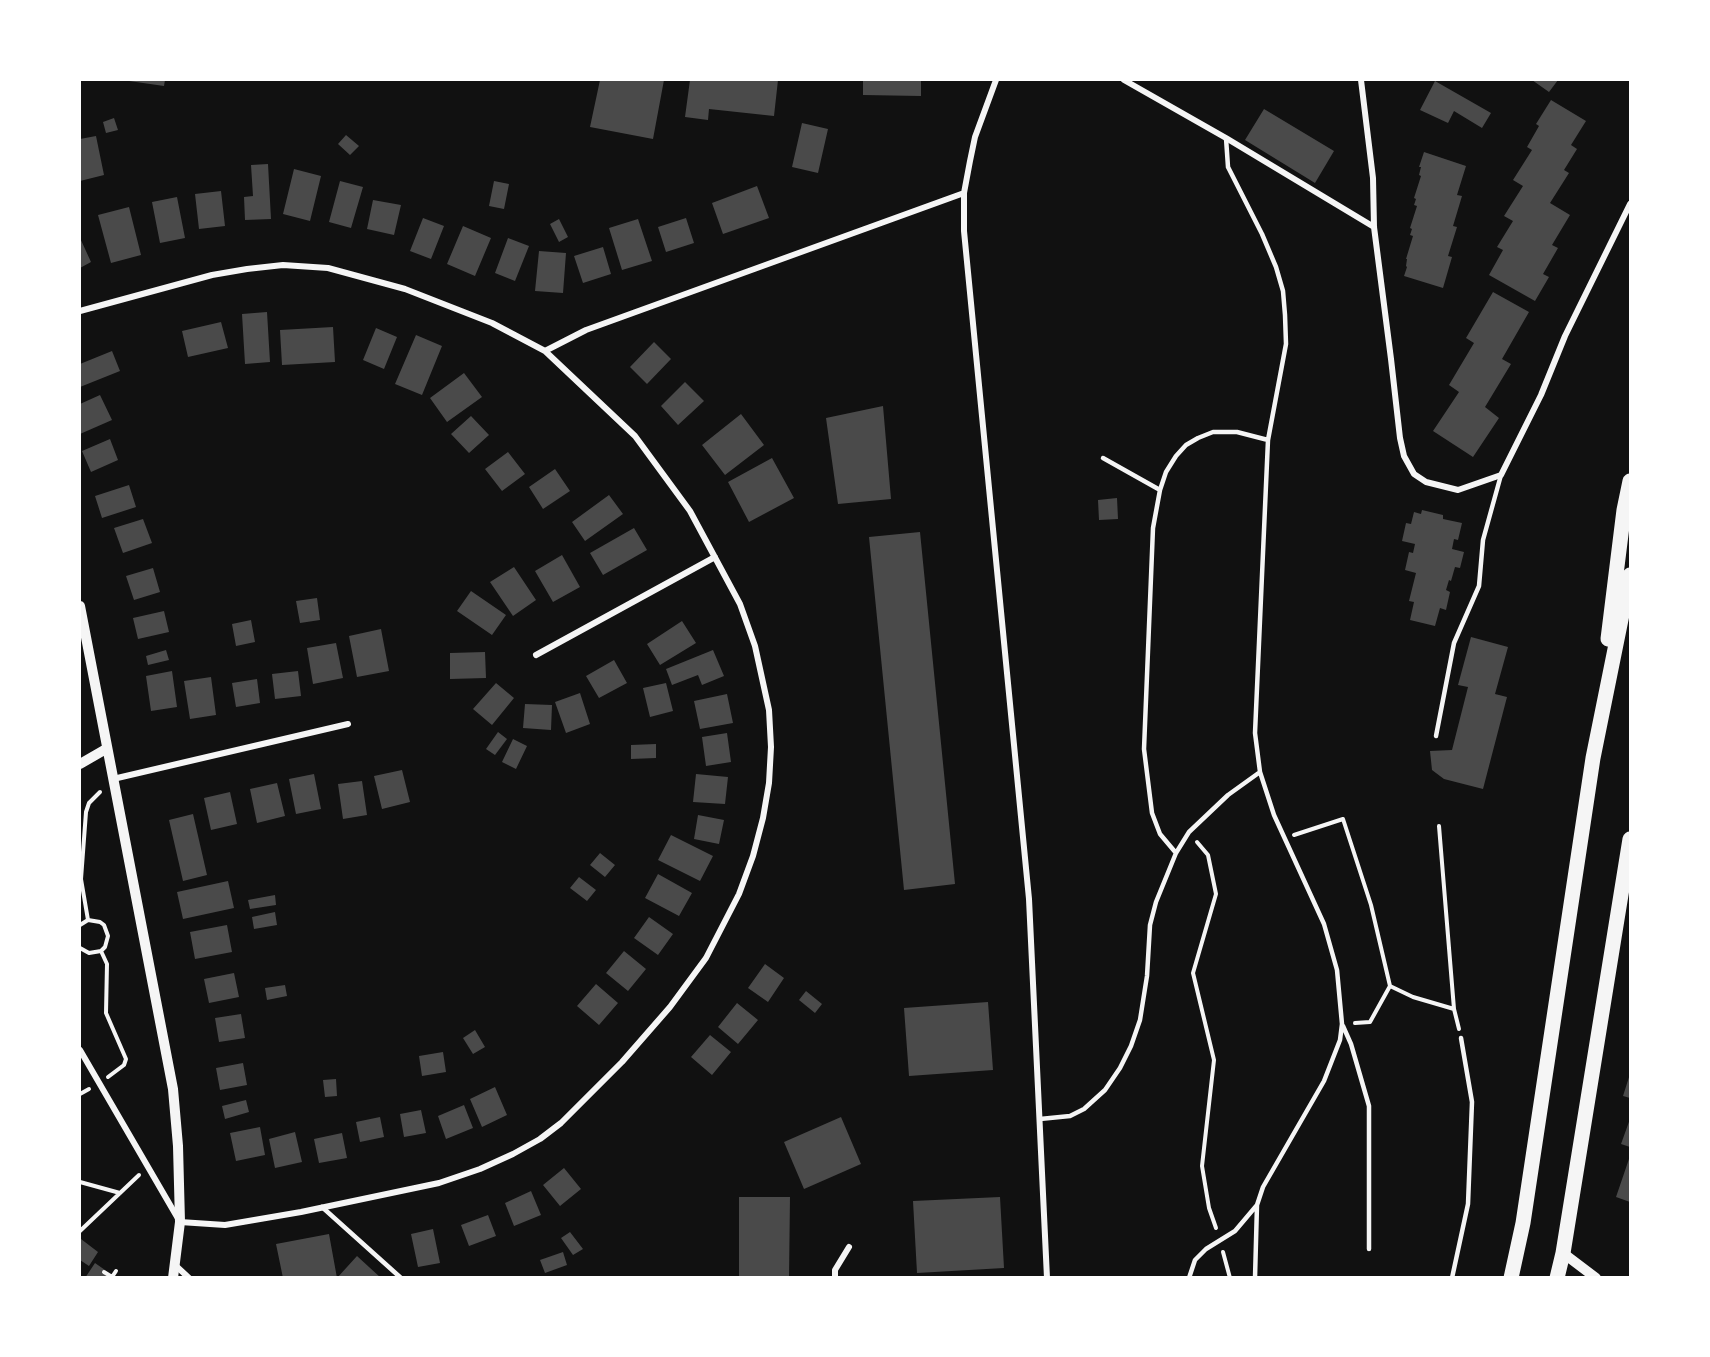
<!DOCTYPE html>
<style>
body{margin:0}
#map{position:relative;width:1710px;height:1357px;overflow:hidden;background:#111;font-family:Barlow,sans-serif}
canvas{display:block}
.frame{position:absolute;inset:0;border:81px solid #fff;pointer-events:none}
</style>
<div id="map">
<canvas width="1710" height="1357"></canvas>
<div class="frame"></div>
</div>
<script>
const c = document.querySelector('canvas').getContext('2d');
c.lineJoin = 'round';
function paint(path, color) {
  c.fillStyle = color;
  c.fill(path, 'evenodd');
}
function poly(rows) {
  const path = new Path2D();
  for (const r of rows) {
    path.moveTo(r[0], r[1]);
    for (let i = 2; i < r.length; i += 2) path.lineTo(r[i], r[i + 1]);
  }
  return path;
}
function strokePath(path, color, width, dash) {
  c.strokeStyle = color;
  c.lineWidth = width;
  c.lineCap = dash ? 'butt' : 'round';
  c.setLineDash(dash || []);
  c.stroke(path);
}
paint(poly([
 [129,80,165,80,164,86,129,81],
 [600,80,664,80,653,139,590,127],
 [690,80,778,80,774,116,709,109,708,120,685,117],
 [863,80,921,80,921,96,863,95],
 [1532,80,1558,80,1549,92],
 [1435,81,1491,113,1482,128,1454,111,1448,123,1420,110],
 [1551,100,1586,121,1571,145,1577,149,1564,170,1569,173,1550,203,1570,215,1552,245,1558,248,1543,274,1549,277,1535,301,1489,275,1503,250,1497,247,1513,221,1504,216,1523,186,1513,180,1532,150,1527,147,1539,126,1536,124],
 [1264,109,1334,151,1315,183,1245,140],
 [114,118,118,130,106,133,103,122],
 [802,123,828,129,818,173,792,167],
 [346,135,359,146,350,155,338,144],
 [96,136,104,175,80,181,80,139],
 [1424,152,1466,166,1457,195,1462,196,1453,226,1457,227,1448,256,1452,257,1443,288,1404,276,1407,267,1406,266,1407,259,1406,259,1413,236,1410,235,1412,229,1410,228,1417,206,1414,205,1416,199,1414,198,1421,176,1419,175,1421,167,1419,167],
 [268,164,271,219,245,220,244,197,253,196,251,165],
 [294,169,321,176,310,221,283,214],
 [340,181,363,187,351,228,329,222],
 [494,181,509,184,504,209,489,206],
 [757,186,769,218,723,234,712,203],
 [221,191,225,226,199,229,195,194],
 [177,197,185,238,160,243,152,202],
 [373,200,401,205,394,235,367,229],
 [129,207,141,255,111,263,98,215],
 [423,218,444,226,431,259,410,251],
 [686,218,694,243,666,252,658,227],
 [559,219,568,237,559,242,550,224],
 [638,219,652,261,622,270,609,228],
 [463,226,491,238,475,276,447,264],
 [80,238,91,262,80,268],
 [508,238,529,246,515,281,495,273],
 [603,247,611,274,583,283,574,256],
 [539,251,566,253,563,293,535,291],
 [1493,292,1529,312,1502,359,1511,364,1485,407,1499,418,1473,457,1433,431,1459,392,1449,385,1474,343,1466,338],
 [267,312,270,362,245,364,242,314],
 [221,322,228,348,188,357,182,331],
 [333,327,335,362,282,365,280,330],
 [376,328,397,337,384,369,363,360],
 [416,335,442,346,422,395,395,384],
 [654,342,671,359,647,384,630,367],
 [112,351,120,371,80,387,80,364],
 [464,373,482,397,447,422,430,398],
 [685,382,704,401,678,425,661,406],
 [100,395,112,420,80,434,80,404],
 [883,406,891,499,838,504,826,418],
 [741,414,764,445,725,475,702,445],
 [471,416,489,435,469,453,451,434],
 [110,439,118,460,91,472,82,451],
 [508,452,525,474,502,491,485,469],
 [772,458,794,498,749,522,728,482],
 [555,469,570,491,543,509,529,487],
 [129,485,136,507,102,518,95,496],
 [609,495,623,514,585,541,572,522],
 [1117,498,1118,519,1099,520,1098,500],
 [1422,510,1443,515,1443,519,1462,523,1458,540,1454,539,1452,549,1464,552,1460,568,1455,567,1451,581,1449,580,1446,590,1450,592,1446,610,1440,608,1435,626,1410,620,1414,602,1409,601,1416,573,1405,570,1409,552,1413,553,1415,544,1402,541,1406,523,1411,524,1414,512,1421,514],
 [143,519,152,543,123,553,114,528],
 [634,528,647,550,603,575,590,553],
 [920,532,955,884,904,890,869,537],
 [562,555,580,587,553,602,535,571],
 [514,567,536,600,513,616,490,582],
 [153,568,160,592,134,600,126,576],
 [471,591,506,615,492,635,457,611],
 [317,598,320,620,300,623,296,601],
 [164,611,169,632,138,639,133,618],
 [251,620,255,642,236,646,232,624],
 [682,621,696,643,660,665,647,644],
 [381,629,389,671,357,677,349,636],
 [1471,637,1508,647,1495,694,1507,697,1483,789,1444,779,1432,770,1430,751,1452,750,1468,687,1458,685],
 [336,643,343,678,313,684,307,648],
 [166,650,169,660,148,665,146,656],
 [713,650,724,676,702,685,698,675,672,685,666,669],
 [485,652,486,678,450,679,450,653],
 [614,660,627,683,599,698,586,676],
 [172,671,177,707,151,711,146,676],
 [298,671,301,696,275,699,272,674],
 [211,677,216,715,190,719,184,681],
 [257,679,260,703,236,707,232,683],
 [496,683,514,698,492,725,473,709],
 [666,683,673,711,650,717,643,688],
 [580,693,590,724,566,733,555,702],
 [727,694,733,723,700,729,694,701],
 [525,704,552,705,551,730,523,728],
 [498,732,507,739,495,755,486,749],
 [727,733,731,762,706,766,702,737],
 [513,739,527,746,516,769,502,762],
 [656,744,656,758,631,759,631,745],
 [402,770,410,802,382,809,374,776],
 [314,774,321,809,296,814,289,779],
 [696,774,728,777,725,804,693,802],
 [362,781,367,815,343,819,338,784],
 [277,783,285,816,257,823,250,789],
 [230,792,237,824,211,830,204,798],
 [193,814,207,875,183,881,169,820],
 [698,815,724,820,719,844,694,839],
 [671,835,713,856,700,881,658,860],
 [600,853,615,865,605,877,590,865],
 [658,874,692,893,679,916,645,898],
 [579,877,596,890,587,901,570,888],
 [228,881,234,908,183,919,177,892],
 [275,895,276,905,250,909,248,900],
 [275,912,277,925,254,929,252,917],
 [649,917,673,934,658,955,634,938],
 [227,925,232,952,195,959,190,932],
 [624,951,646,969,628,991,606,973],
 [765,964,784,978,768,1002,748,988],
 [234,973,239,997,209,1003,204,979],
 [596,984,618,1003,599,1025,577,1006],
 [285,985,287,996,267,1000,265,988],
 [806,991,822,1004,815,1013,799,1000],
 [988,1002,993,1070,909,1076,904,1008],
 [737,1003,758,1020,738,1044,718,1027],
 [241,1014,245,1038,219,1042,215,1018],
 [475,1030,485,1047,473,1054,463,1038],
 [710,1035,731,1052,712,1075,691,1057],
 [443,1052,446,1072,422,1076,419,1056],
 [243,1063,247,1085,220,1090,216,1068],
 [1630,1074,1630,1098,1623,1096],
 [336,1079,337,1096,325,1097,323,1080],
 [495,1087,507,1115,482,1127,470,1099],
 [246,1100,249,1112,225,1119,222,1106],
 [464,1105,473,1128,446,1139,438,1116],
 [421,1110,426,1133,404,1137,400,1114],
 [380,1117,384,1137,360,1142,356,1122],
 [841,1117,861,1164,804,1189,784,1142],
 [1630,1119,1630,1147,1621,1144],
 [260,1127,265,1155,236,1161,230,1133],
 [295,1132,302,1162,275,1168,269,1139],
 [342,1133,347,1158,319,1163,314,1139],
 [1630,1156,1630,1202,1616,1197],
 [564,1168,581,1189,560,1206,543,1185],
 [531,1191,541,1215,514,1226,505,1203],
 [739,1197,790,1197,789,1278,739,1278],
 [1000,1197,1004,1268,917,1273,913,1201],
 [488,1215,496,1236,469,1246,461,1225],
 [433,1229,440,1263,418,1267,411,1234],
 [570,1232,583,1249,573,1255,561,1238],
 [329,1234,337,1278,283,1278,276,1244],
 [81,1239,98,1252,89,1266,80,1260],
 [563,1252,567,1265,545,1273,540,1260],
 [357,1256,381,1278,337,1278],
 [95,1263,105,1270,103,1273,109,1278,85,1278]
]), '#4a4a4a');
strokePath(poly([
 [1439,826,1454,1009,1459,1029],
 [1294,835,1343,819,1371,905,1390,986,1370,1022,1355,1023],
 [1197,842,1208,855,1216,894,1193,973,1214,1060,1202,1166,1209,1208,1216,1228],
 [88,920,81,879,86,812,89,803,100,792],
 [80,925,88,920,100,922,104,925,108,936,105,947,101,951,89,953,80,948],
 [101,951,107,964,106,1013,126,1059,124,1065,108,1077],
 [1390,986,1413,997,1454,1009],
 [80,1094,89,1089],
 [80,1182,120,1193],
 [80,1231,139,1175],
 [1223,1252,1230,1278],
 [104,1272,112,1277,116,1271]
]), '#f5f5f5', 4);
strokePath(poly([
 [1226,138,1228,167,1262,234,1276,267,1283,291,1285,315,1286,344,1268,440,1255,733,1260,772,1274,815,1324,924,1337,970,1342,1024,1340,1040,1324,1081,1263,1187,1257,1205,1255,1278],
 [1103,458,1160,490],
 [1436,736,1454,643,1479,586,1483,540,1501,475],
 [1176,853,1160,834,1152,813,1144,749,1153,528,1160,490,1166,472,1176,456,1186,445,1198,438,1213,432,1237,432,1268,440],
 [1343,1026,1351,1044,1369,1106,1369,1249],
 [1040,1119,1070,1116,1084,1109,1105,1090,1120,1068,1131,1046,1140,1020,1147,976,1150,925,1156,902,1176,853,1189,832,1228,795,1260,772],
 [322,1207,401,1278],
 [1189,1278,1195,1260,1206,1249,1235,1231,1257,1205],
 [1452,1278,1468,1204,1472,1102,1461,1038]
]), '#f5f5f5', 4.5);
strokePath(poly([
 [996,80,975,137,970,161,964,193,964,231,1029,899,1047,1278],
 [1124,80,1226,138,1374,227],
 [1361,80,1373,178,1374,227,1391,359,1400,438,1404,456,1414,474,1426,482,1458,490,1501,475,1541,395,1565,336,1630,204],
 [80,311,212,275,247,269,283,265,328,268,405,289,492,323,545,351,635,436,690,511,740,604,755,646,769,710,771,747,769,783,763,818,753,856,739,894,706,958,670,1007,622,1062,561,1123,540,1139,513,1154,480,1169,439,1183,301,1212,225,1225,180,1222,80,1050],
 [545,351,586,330,964,193],
 [536,655,715,557],
 [113,779,348,724],
 [175,1265,189,1278],
 [835,1278,835,1270,849,1247]
]), '#f5f5f5', 6);
strokePath(poly([
 [80,606,173,1089,178,1146,180,1222,173,1278],
 [80,764,106,749],
 [1563,1253,1596,1278]
]), '#f5f5f5', 10);
strokePath(poly([
 [1608,639,1624,510,1630,481],
 [1511,1278,1523,1223,1593,758,1630,575],
 [1557,1278,1563,1253,1630,839]
]), '#f5f5f5', 15);
</script>
